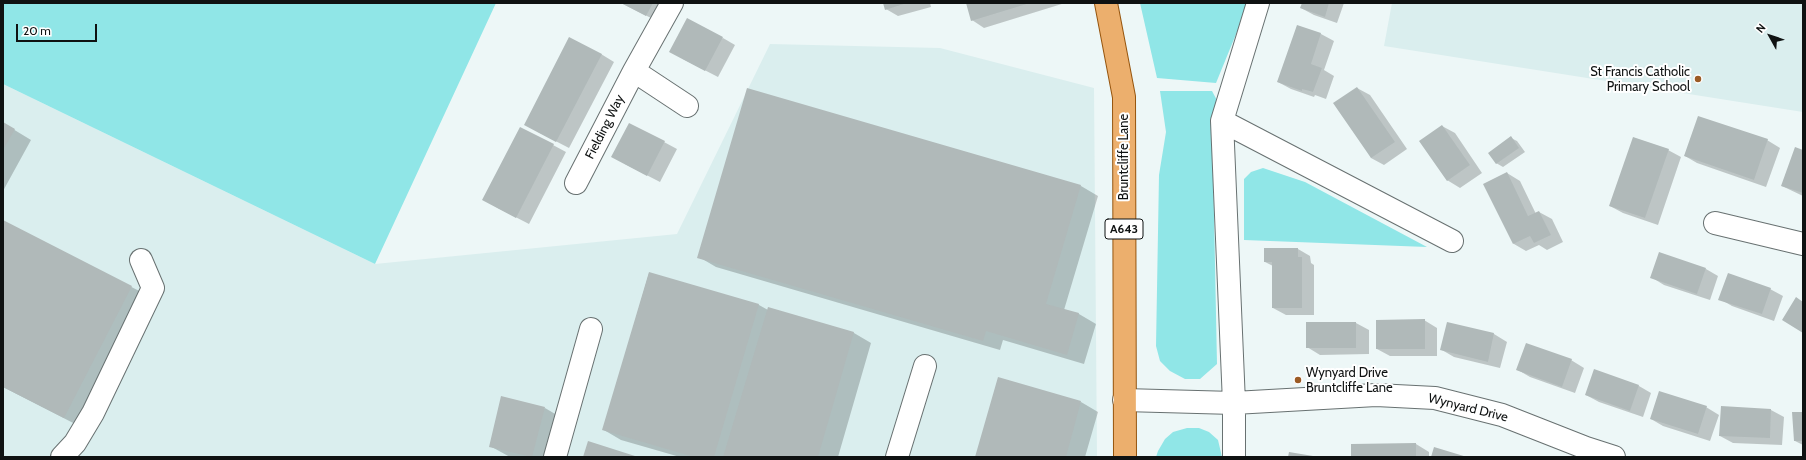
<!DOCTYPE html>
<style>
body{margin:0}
#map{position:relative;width:1806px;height:460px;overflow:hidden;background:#edf7f7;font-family:Cabin,sans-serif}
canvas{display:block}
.frame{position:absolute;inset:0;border:4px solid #0f1212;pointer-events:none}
.north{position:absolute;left:1750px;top:16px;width:40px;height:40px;-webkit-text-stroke:3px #fff;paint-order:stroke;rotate:310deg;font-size:11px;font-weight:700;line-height:16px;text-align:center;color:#0f1212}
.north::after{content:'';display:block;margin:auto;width:14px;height:18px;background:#0f1212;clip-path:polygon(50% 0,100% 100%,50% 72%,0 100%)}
.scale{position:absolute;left:16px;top:24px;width:81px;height:18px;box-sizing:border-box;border:2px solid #0f1212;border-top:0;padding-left:5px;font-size:12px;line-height:14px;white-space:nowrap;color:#0f1212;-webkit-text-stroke:3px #fff;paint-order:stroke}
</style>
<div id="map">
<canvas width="1806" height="460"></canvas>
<div class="frame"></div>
<div class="north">N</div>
<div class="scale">20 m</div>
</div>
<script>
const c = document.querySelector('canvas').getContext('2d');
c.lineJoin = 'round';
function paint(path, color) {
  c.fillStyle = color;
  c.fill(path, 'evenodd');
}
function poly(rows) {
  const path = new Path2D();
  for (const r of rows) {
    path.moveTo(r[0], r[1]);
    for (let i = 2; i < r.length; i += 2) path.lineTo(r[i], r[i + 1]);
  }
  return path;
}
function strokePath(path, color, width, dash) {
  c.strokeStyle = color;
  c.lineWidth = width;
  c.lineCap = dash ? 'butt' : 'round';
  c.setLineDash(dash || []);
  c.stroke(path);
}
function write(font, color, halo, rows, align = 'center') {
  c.font = font + ' Cabin,sans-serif';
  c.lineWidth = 4;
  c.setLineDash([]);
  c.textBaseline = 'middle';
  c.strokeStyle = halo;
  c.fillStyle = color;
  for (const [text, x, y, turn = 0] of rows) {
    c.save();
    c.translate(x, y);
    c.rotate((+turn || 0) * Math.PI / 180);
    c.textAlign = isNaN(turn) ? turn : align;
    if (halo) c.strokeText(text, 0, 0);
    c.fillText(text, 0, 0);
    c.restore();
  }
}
paint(poly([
 [1392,3,1803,3,1803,112,1384,46],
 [770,44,940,48,1094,88,1097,457,3,457,3,84,375,264,677,234]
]), '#daeeee');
paint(poly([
 [3,3,496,3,375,264,3,84],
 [1140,3,1247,3,1241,22,1216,83,1157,78],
 [1160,91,1212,91,1219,104,1213,165,1217,364,1200,379,1185,379,1170,371,1160,361,1156,346,1159,175,1166,132],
 [1263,168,1305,182,1427,247,1244,240,1244,179,1251,172],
 [1187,428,1199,428,1209,432,1218,440,1222,457,1156,457,1158,451,1165,439,1173,432]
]), '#90e6e7');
paint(poly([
 [621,3,669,3,659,22],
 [884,3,930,3,931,7,898,16,886,9],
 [967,3,1065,3,984,28,972,20],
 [1303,3,1344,3,1337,23,1314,15,1301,8],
 [1298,26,1321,34,1334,41,1324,70,1334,76,1326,99,1315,95,1314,97,1291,89,1278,82],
 [723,38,735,45,718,77,683,59],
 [601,54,614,62,569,148,538,132],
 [1357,88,1370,95,1407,149,1384,165,1371,158],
 [3,123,31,140,3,191],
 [1442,126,1455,133,1482,173,1460,188,1447,180],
 [1511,138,1517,141,1525,152,1503,167,1496,163],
 [1767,140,1780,148,1766,187,1697,163,1685,156],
 [664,142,677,149,660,182,625,164],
 [553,145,566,152,529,224,496,207],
 [1668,150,1681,157,1658,225,1623,213,1610,206],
 [1803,151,1803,196,1782,186],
 [1507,173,1520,181,1536,214,1539,212,1552,219,1563,242,1547,250,1539,245,1526,251,1514,244],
 [1081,186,1098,196,1064,310,1079,314,1096,324,1084,364,1003,340,1000,350,716,267,699,257],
 [3,221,149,296,81,427,3,387],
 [1298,249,1310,256,1311,263,1314,265,1314,315,1286,315,1273,308,1273,266,1265,262],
 [1706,269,1718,276,1710,300,1664,285,1651,277],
 [649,273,759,305,768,310,768,308,854,333,871,343,838,457,680,457,621,440,604,430],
 [1770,289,1783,296,1774,321,1732,306,1720,299],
 [1424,320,1437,328,1437,356,1390,356,1377,349],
 [1356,323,1369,330,1369,354,1320,355,1307,347],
 [1448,323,1494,334,1507,342,1500,368,1454,357,1442,350],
 [1571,360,1584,368,1575,393,1530,377,1518,370],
 [1595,371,1639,386,1651,393,1643,417,1599,402,1586,395],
 [1081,402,1098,412,1085,457,976,457],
 [1706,407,1719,415,1710,441,1663,426,1651,419],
 [545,408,562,418,552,457,510,457,490,446],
 [1771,410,1784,417,1782,445,1733,443,1720,436],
 [1803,413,1803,445,1795,441],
 [1416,444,1429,452,1429,457,1352,457,1352,445]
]), '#0003');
paint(poly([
 [621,3,653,3,646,16],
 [883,3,907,3,885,10],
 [966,3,1030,3,971,21],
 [1302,3,1329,3,1325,17,1300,8],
 [687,18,723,37,705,71,669,52],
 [1297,25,1321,33,1311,64,1322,68,1313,92,1302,89,1302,91,1277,82],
 [569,37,602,54,556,142,524,125],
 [1357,87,1395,142,1371,158,1333,103],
 [747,88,1081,185,1046,304,1079,313,1067,355,986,331,983,341,697,258],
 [1698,116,1768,139,1754,180,1684,156],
 [3,122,15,129,3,150],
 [629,123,665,141,647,176,611,157],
 [1442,125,1470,165,1447,181,1419,141],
 [520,127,554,144,516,218,482,200],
 [1511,136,1519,148,1496,164,1488,153],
 [1633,137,1669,149,1645,218,1609,206],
 [1795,147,1803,150,1803,193,1781,186],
 [1507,172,1528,216,1539,211,1551,235,1534,243,1530,236,1513,244,1483,184],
 [3,220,132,286,64,418,3,387],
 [1264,248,1298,248,1298,257,1302,257,1302,308,1272,308,1272,262,1264,262],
 [1659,252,1706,268,1697,294,1650,278],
 [649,272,759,304,714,457,694,457,602,430],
 [1728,273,1771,288,1762,314,1718,300],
 [1796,297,1803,302,1803,333,1782,320],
 [768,307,854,332,818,457,723,457],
 [1425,319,1425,349,1376,349,1376,320],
 [1306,322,1356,322,1356,348,1306,348],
 [1447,322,1494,333,1488,362,1440,350],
 [1526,343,1572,359,1562,387,1516,370],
 [1594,369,1639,385,1630,411,1585,395],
 [998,377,1081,401,1066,457,975,457],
 [1659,391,1707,406,1698,434,1650,419],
 [501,396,545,407,532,457,489,447],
 [1721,406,1771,409,1770,438,1719,436],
 [1792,412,1803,412,1803,441,1794,441],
 [588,441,635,456,635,457,583,457],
 [1416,443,1416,457,1351,457,1351,444],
 [1434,447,1467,457,1431,457],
 [1289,452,1313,456,1313,457,1288,457]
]), '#b0b9b9');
const minor = poly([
 [634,71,687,106],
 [1222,121,1452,241],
 [576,183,634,71,672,3],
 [1715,223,1803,244],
 [1124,400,1234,403,1376,395,1435,398,1502,415,1586,448,1614,457],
 [62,457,75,443,93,413,153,288,141,260],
 [555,457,591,329],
 [897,457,925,366],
 [1234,457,1234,403,1222,121,1258,3]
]);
const major = poly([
 [1106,3,1124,97,1125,457]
]);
strokePath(minor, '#687171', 24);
strokePath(major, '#96550e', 24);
strokePath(minor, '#fff', 22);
strokePath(major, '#ecaf6d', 22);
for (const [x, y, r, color] of [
 [1698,79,4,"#9b5b25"],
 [1298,380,4,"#9b5b25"]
]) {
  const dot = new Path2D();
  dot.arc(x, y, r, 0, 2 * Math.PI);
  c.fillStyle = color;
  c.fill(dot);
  strokePath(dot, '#fff', 1.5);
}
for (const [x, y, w] of [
 [1124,229,38]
]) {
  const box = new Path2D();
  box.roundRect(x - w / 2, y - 10, w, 20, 3);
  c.fillStyle = '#fff';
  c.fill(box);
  strokePath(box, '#0f1212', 1);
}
write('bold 12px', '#0f1212', null, [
 ["A643",1124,229]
]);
write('13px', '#0f1212', '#fff', [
 ["St Francis Catholic",1690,72],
 ["Primary School",1690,87],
 ["Wynyard Drive",1306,373,"left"],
 ["Bruntcliffe Lane",1306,388,"left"]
], 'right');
write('13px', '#0f1212', '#fff', [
 ["Fielding Way",605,127,-63],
 ["Bruntcliffe Lane",1124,157,-90],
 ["Wynyard Drive",1468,408,14]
]);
</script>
